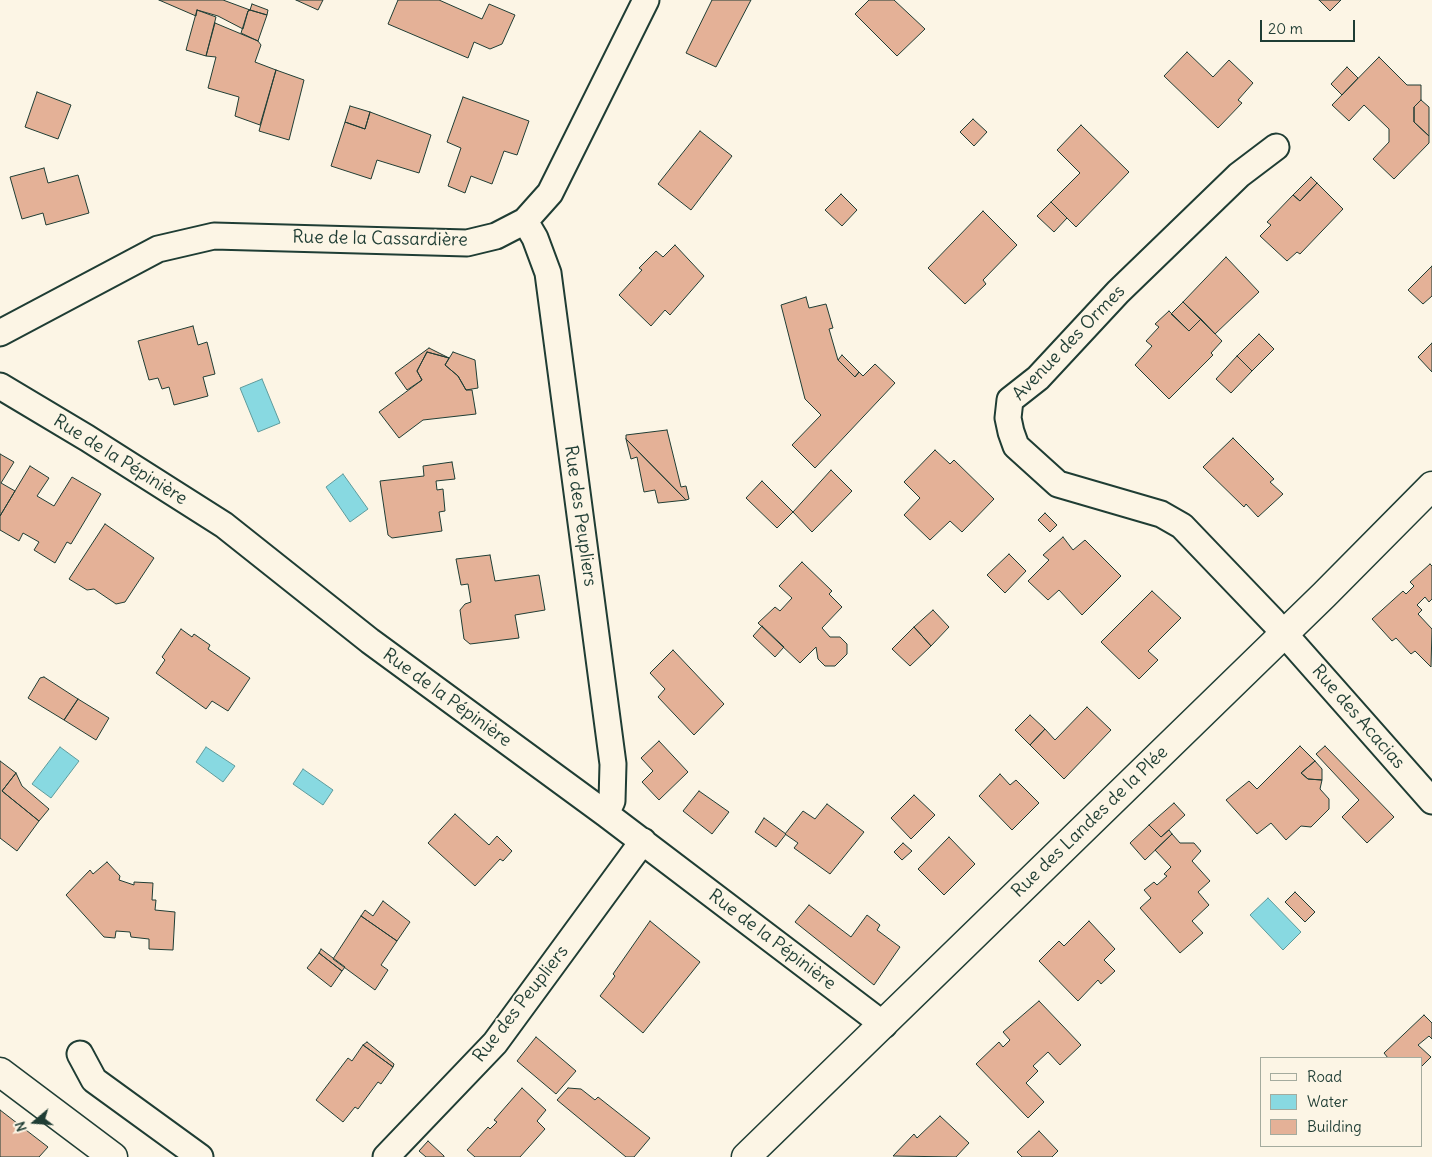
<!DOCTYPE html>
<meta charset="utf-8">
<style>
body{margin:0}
#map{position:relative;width:1432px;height:1157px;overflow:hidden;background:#fcf5e5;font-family:Delius,sans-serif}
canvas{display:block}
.legend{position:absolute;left:1260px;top:1057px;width:162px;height:90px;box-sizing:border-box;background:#fcf5e5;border:1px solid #a4ab9e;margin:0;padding:6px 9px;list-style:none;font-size:15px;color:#1f3d34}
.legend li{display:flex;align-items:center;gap:10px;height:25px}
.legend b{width:25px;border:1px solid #a4ab9e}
.north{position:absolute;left:10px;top:1097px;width:50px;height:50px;-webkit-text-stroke:4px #fcf5e5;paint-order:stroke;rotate:252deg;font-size:14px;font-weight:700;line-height:20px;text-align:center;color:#1f3d34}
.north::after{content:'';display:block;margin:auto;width:18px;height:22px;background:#1f3d34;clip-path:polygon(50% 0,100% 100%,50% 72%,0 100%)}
.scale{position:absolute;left:1260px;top:20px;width:95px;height:22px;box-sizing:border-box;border:2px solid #1f3d34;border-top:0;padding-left:6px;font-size:15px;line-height:18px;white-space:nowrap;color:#1f3d34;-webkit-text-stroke:4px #fcf5e5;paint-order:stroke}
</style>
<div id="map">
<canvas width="1432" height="1157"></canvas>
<ul class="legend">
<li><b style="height:6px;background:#fcf5e5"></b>Road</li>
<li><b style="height:14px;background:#88d9e1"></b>Water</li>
<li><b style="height:14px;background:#e4b197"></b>Building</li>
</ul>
<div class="north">N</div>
<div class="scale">20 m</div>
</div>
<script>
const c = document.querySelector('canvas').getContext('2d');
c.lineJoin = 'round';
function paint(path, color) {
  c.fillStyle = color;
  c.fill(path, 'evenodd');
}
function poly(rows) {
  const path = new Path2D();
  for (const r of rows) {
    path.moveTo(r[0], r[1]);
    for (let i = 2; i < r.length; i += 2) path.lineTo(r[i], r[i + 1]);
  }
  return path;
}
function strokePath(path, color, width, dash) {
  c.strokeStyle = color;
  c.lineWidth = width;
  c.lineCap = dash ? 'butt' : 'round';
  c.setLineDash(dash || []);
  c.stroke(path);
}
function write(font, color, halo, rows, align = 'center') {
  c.font = font + ' Delius,sans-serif';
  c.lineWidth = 4;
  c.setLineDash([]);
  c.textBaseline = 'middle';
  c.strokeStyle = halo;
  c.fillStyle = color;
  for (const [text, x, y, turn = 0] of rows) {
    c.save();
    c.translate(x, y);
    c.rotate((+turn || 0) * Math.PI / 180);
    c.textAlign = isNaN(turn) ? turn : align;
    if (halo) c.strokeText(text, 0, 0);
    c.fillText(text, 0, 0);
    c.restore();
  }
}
const water = poly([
 [262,379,280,423,258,432,240,388,262,379],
 [343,474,368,509,350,522,326,487,343,474],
 [60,747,79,761,51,798,32,784,60,747],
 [206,747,235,766,223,782,196,762,206,747],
 [303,769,333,790,323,805,293,784,303,769],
 [1268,898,1301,932,1283,950,1250,915,1268,898]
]);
paint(water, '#88d9e1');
strokePath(water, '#5e9b9c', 1);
const building = poly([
 [159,0,223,0,250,10,248,11,243,29,218,16,197,10,196,16,159,0],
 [296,0,323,0,318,10,296,0],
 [398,0,439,0,482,19,489,4,515,15,502,44,490,49,474,42,468,58,388,24,398,0],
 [712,0,751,0,716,67,686,53,712,0],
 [869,0,894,0,925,29,897,56,855,14,869,0],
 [1319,0,1341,0,1330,11,1319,0],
 [252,4,268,10,267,15,250,10,252,4],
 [197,10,216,17,206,56,186,50,197,10],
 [250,10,267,15,258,41,241,33,248,11,250,10],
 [215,23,258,41,261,45,255,62,276,70,260,125,235,116,239,97,208,88,216,57,206,56,215,23],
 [1187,52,1213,77,1229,60,1253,83,1238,100,1242,103,1218,128,1164,76,1187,52],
 [1379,57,1407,85,1421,85,1421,100,1414,107,1414,122,1429,136,1429,143,1394,179,1373,159,1389,142,1389,129,1364,105,1349,121,1332,105,1379,57],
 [1347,67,1358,78,1342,95,1331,84,1347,67],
 [276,70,304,80,289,140,259,131,276,70],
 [37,92,71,105,58,139,25,127,37,92],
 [463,97,529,121,517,155,504,151,492,184,471,176,465,193,448,186,461,148,447,142,463,97],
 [1421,100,1429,107,1429,136,1414,122,1414,107,1421,100],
 [350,106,370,112,365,129,345,122,350,106],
 [370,112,431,135,419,173,377,160,371,179,331,166,345,122,365,129,370,112],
 [973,119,987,132,974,146,960,132,973,119],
 [1081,125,1129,172,1076,227,1051,202,1080,173,1057,150,1081,125],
 [700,131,732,156,691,210,658,184,700,131],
 [44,168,48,183,78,175,89,213,46,225,43,213,22,219,10,177,44,168],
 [1311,177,1317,183,1300,201,1293,195,1311,177],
 [1317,183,1343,209,1300,254,1297,252,1287,261,1260,236,1271,225,1267,222,1293,195,1300,201,1317,183],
 [841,194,857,210,842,226,825,210,841,194],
 [1051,202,1067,218,1054,232,1037,216,1051,202],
 [983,211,1017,245,983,280,986,284,965,304,928,268,983,211],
 [675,245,704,276,670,315,665,310,651,326,619,295,642,270,639,268,656,251,663,257,675,245],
 [1226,257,1259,292,1215,334,1183,302,1226,257],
 [1432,266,1432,296,1423,304,1408,290,1432,266],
 [806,297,809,308,826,304,833,328,829,329,838,360,855,377,859,372,863,376,875,364,895,383,815,468,792,445,821,415,805,399,781,305,806,297],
 [1183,302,1201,319,1189,331,1171,314,1183,302],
 [1169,311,1189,331,1201,319,1222,341,1211,353,1213,355,1169,399,1135,365,1152,346,1146,341,1159,327,1155,324,1169,311],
 [193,326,198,345,207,342,215,374,203,377,208,396,174,405,169,387,162,389,158,378,149,380,138,341,193,326],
 [1259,334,1274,349,1252,371,1237,356,1259,334],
 [1432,343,1432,372,1418,357,1432,343],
 [429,348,449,358,427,352,417,371,422,380,407,390,395,373,429,348],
 [427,352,449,358,445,365,458,376,466,390,472,390,476,414,423,420,399,438,379,412,422,380,417,371,427,352],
 [453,352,475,360,478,388,466,390,458,376,445,365,453,352],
 [842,355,859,372,855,377,838,360,842,355],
 [1237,356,1252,371,1231,393,1216,379,1237,356],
 [667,430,681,487,686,486,689,499,686,500,626,439,626,435,667,430],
 [1233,438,1274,479,1270,482,1283,494,1258,517,1246,504,1244,507,1203,467,1233,438],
 [626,439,686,500,658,503,655,490,644,492,637,457,631,459,626,439],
 [935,450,950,464,954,460,994,499,962,532,950,521,930,540,904,515,920,498,904,482,935,450],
 [0,454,14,462,1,483,15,491,0,516,0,454],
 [452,462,455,479,436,481,437,490,443,489,445,511,439,512,442,531,392,538,388,535,380,481,424,476,423,466,452,462],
 [30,466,49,478,37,496,54,506,72,477,101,494,71,544,67,542,55,563,34,550,39,542,23,533,19,541,0,530,0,516,30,466],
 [831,470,852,491,812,532,793,512,831,470],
 [762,481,793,512,777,528,746,498,762,481],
 [1045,513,1057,525,1050,532,1038,520,1045,513],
 [105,524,154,558,125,602,116,604,94,589,87,590,69,579,105,524],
 [1063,537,1073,550,1085,540,1121,576,1082,615,1059,590,1048,600,1028,581,1049,560,1043,555,1063,537],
 [1009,554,1026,571,1005,593,987,575,1009,554],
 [490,555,495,581,539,575,545,610,515,615,519,638,470,644,464,639,460,610,465,604,471,602,468,584,461,585,456,559,490,555],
 [802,562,832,591,829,594,842,607,822,628,830,637,840,637,847,644,847,654,835,666,825,666,818,659,816,647,800,663,758,623,775,607,780,611,792,598,779,586,802,562],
 [1430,564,1432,566,1432,599,1429,602,1425,597,1417,605,1422,610,1418,614,1432,629,1431,667,1415,651,1411,654,1396,638,1392,641,1372,619,1403,591,1406,594,1414,586,1410,582,1430,564],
 [1152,591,1181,618,1148,651,1158,660,1139,679,1101,642,1152,591],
 [933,610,949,627,931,646,914,627,933,610],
 [762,626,784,647,775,657,753,636,762,626],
 [914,627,931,646,910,666,892,649,914,627],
 [181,629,192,637,194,634,210,645,208,649,250,678,228,711,212,701,206,709,156,673,165,660,162,657,181,629],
 [673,650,724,704,694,735,658,697,665,689,650,673,673,650],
 [44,677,78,699,64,720,28,698,40,678,44,677],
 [78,699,109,718,96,740,64,720,78,699],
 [1087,707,1111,730,1064,779,1030,745,1045,729,1055,740,1087,707],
 [1030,715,1045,729,1030,745,1015,730,1030,715],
 [659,741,688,772,659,800,642,782,653,771,641,758,659,741],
 [1300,746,1315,761,1301,773,1308,779,1322,780,1320,789,1329,799,1329,809,1311,827,1301,826,1286,840,1271,823,1257,834,1226,800,1249,781,1257,789,1300,746],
 [1325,746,1394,817,1367,843,1342,817,1359,800,1316,754,1325,746],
 [0,761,16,773,2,791,39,821,17,851,0,838,0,761],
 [1315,761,1322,769,1322,780,1308,779,1301,773,1315,761],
 [16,773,22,786,49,809,39,821,2,791,16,773],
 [1000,774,1010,785,1016,780,1039,803,1012,830,979,796,1000,774],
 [699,791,729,812,712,834,683,811,699,791],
 [914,795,935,815,911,839,891,818,914,795],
 [1174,803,1185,815,1161,837,1149,825,1174,803],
 [827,804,864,832,830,874,794,848,798,843,785,834,803,811,815,819,827,804],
 [455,814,489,845,497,836,512,851,503,861,500,859,475,886,428,843,455,814],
 [764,818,786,834,776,847,755,832,764,818],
 [1149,825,1161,837,1169,830,1172,834,1145,860,1130,843,1149,825],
 [1172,834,1180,843,1194,843,1201,851,1192,861,1210,881,1198,892,1209,905,1192,921,1203,933,1180,953,1140,908,1151,898,1144,890,1154,882,1157,885,1167,876,1164,874,1171,867,1155,850,1172,834],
 [949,837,975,864,944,895,918,869,949,837],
 [903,843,912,851,902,860,894,852,903,843],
 [107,862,120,876,119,880,134,885,134,882,153,883,152,900,156,900,155,910,175,912,173,950,149,949,149,939,131,937,130,932,116,931,115,938,104,937,66,895,90,870,93,874,107,862],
 [1295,892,1315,912,1305,922,1285,902,1295,892],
 [383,901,410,922,397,941,361,916,365,910,373,916,383,901],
 [809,905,851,937,867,915,880,925,877,930,900,947,874,985,795,922,809,905],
 [361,916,397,941,381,965,388,970,375,990,333,959,361,916],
 [650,921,700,962,643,1033,600,996,615,976,613,974,650,921],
 [1089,921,1115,949,1104,960,1115,971,1101,984,1098,980,1078,1001,1039,961,1059,941,1064,946,1089,921],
 [321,949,345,967,342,971,319,953,321,949],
 [319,953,342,971,331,987,307,968,319,953],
 [1039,1001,1081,1045,1060,1065,1048,1052,1033,1066,1038,1071,1026,1083,1044,1102,1028,1118,976,1064,999,1042,1003,1047,1010,1040,1003,1032,1039,1001],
 [1424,1015,1432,1023,1432,1039,1429,1036,1418,1045,1431,1057,1421,1067,1421,1058,1388,1058,1384,1053,1424,1015],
 [536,1037,576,1071,556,1094,517,1061,536,1037],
 [367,1042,394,1064,393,1067,363,1045,367,1042],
 [363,1045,393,1067,381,1084,378,1082,358,1109,355,1107,343,1122,316,1100,348,1058,352,1061,363,1045],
 [522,1088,546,1110,537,1121,545,1129,520,1157,475,1157,467,1150,488,1127,490,1129,497,1122,494,1120,522,1088],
 [568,1088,581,1089,595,1100,598,1097,650,1138,634,1157,626,1157,557,1100,568,1088],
 [0,1110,48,1147,39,1157,0,1157,0,1110],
 [940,1116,969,1143,956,1157,893,1156,914,1134,917,1138,940,1116],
 [1039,1131,1058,1151,1052,1157,1022,1157,1017,1152,1039,1131],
 [428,1141,444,1156,444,1157,426,1157,419,1151,428,1141]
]);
paint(building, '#e4b197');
strokePath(building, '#1f3d34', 1);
const minor = poly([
 [1276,147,1239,175,1118,292,1038,378,1010,400,1008,418,1011,432,1016,446,1058,484,1161,514,1182,526,1273,621,1432,801],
 [525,221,535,238,548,273,613,764,612,801,606,814],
 [0,333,158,249,214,236,467,243,496,236,525,221,550,193,646,0],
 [0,386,87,438,224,525,370,641,606,814,884,1025],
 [80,1054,94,1080,200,1157],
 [386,1157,495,1043,643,841]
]);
const tertiary = poly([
 [746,1157,1324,595,1432,486]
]);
const secondary = poly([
 [0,1072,113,1157]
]);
strokePath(minor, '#1f3d34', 29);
strokePath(tertiary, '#1f3d34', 31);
strokePath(secondary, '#1f3d34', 31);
strokePath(minor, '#fcf5e5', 25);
strokePath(tertiary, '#fcf5e5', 28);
strokePath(secondary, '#fcf5e5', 28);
write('18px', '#1f3d34', '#fcf5e5', [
 ["Rue de la Cassardière",380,239,1],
 ["Avenue des Ormes",1069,343,-46],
 ["Rue de la Pépinière",120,460,32],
 ["Rue des Peupliers",580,516,82],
 ["Rue de la Pépinière",447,698,36],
 ["Rue des Acacias",1358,717,49],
 ["Rue des Landes de la Plée",1090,822,-44],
 ["Rue de la Pépinière",772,940,37],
 ["Rue des Peupliers",521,1004,-52]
]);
</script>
